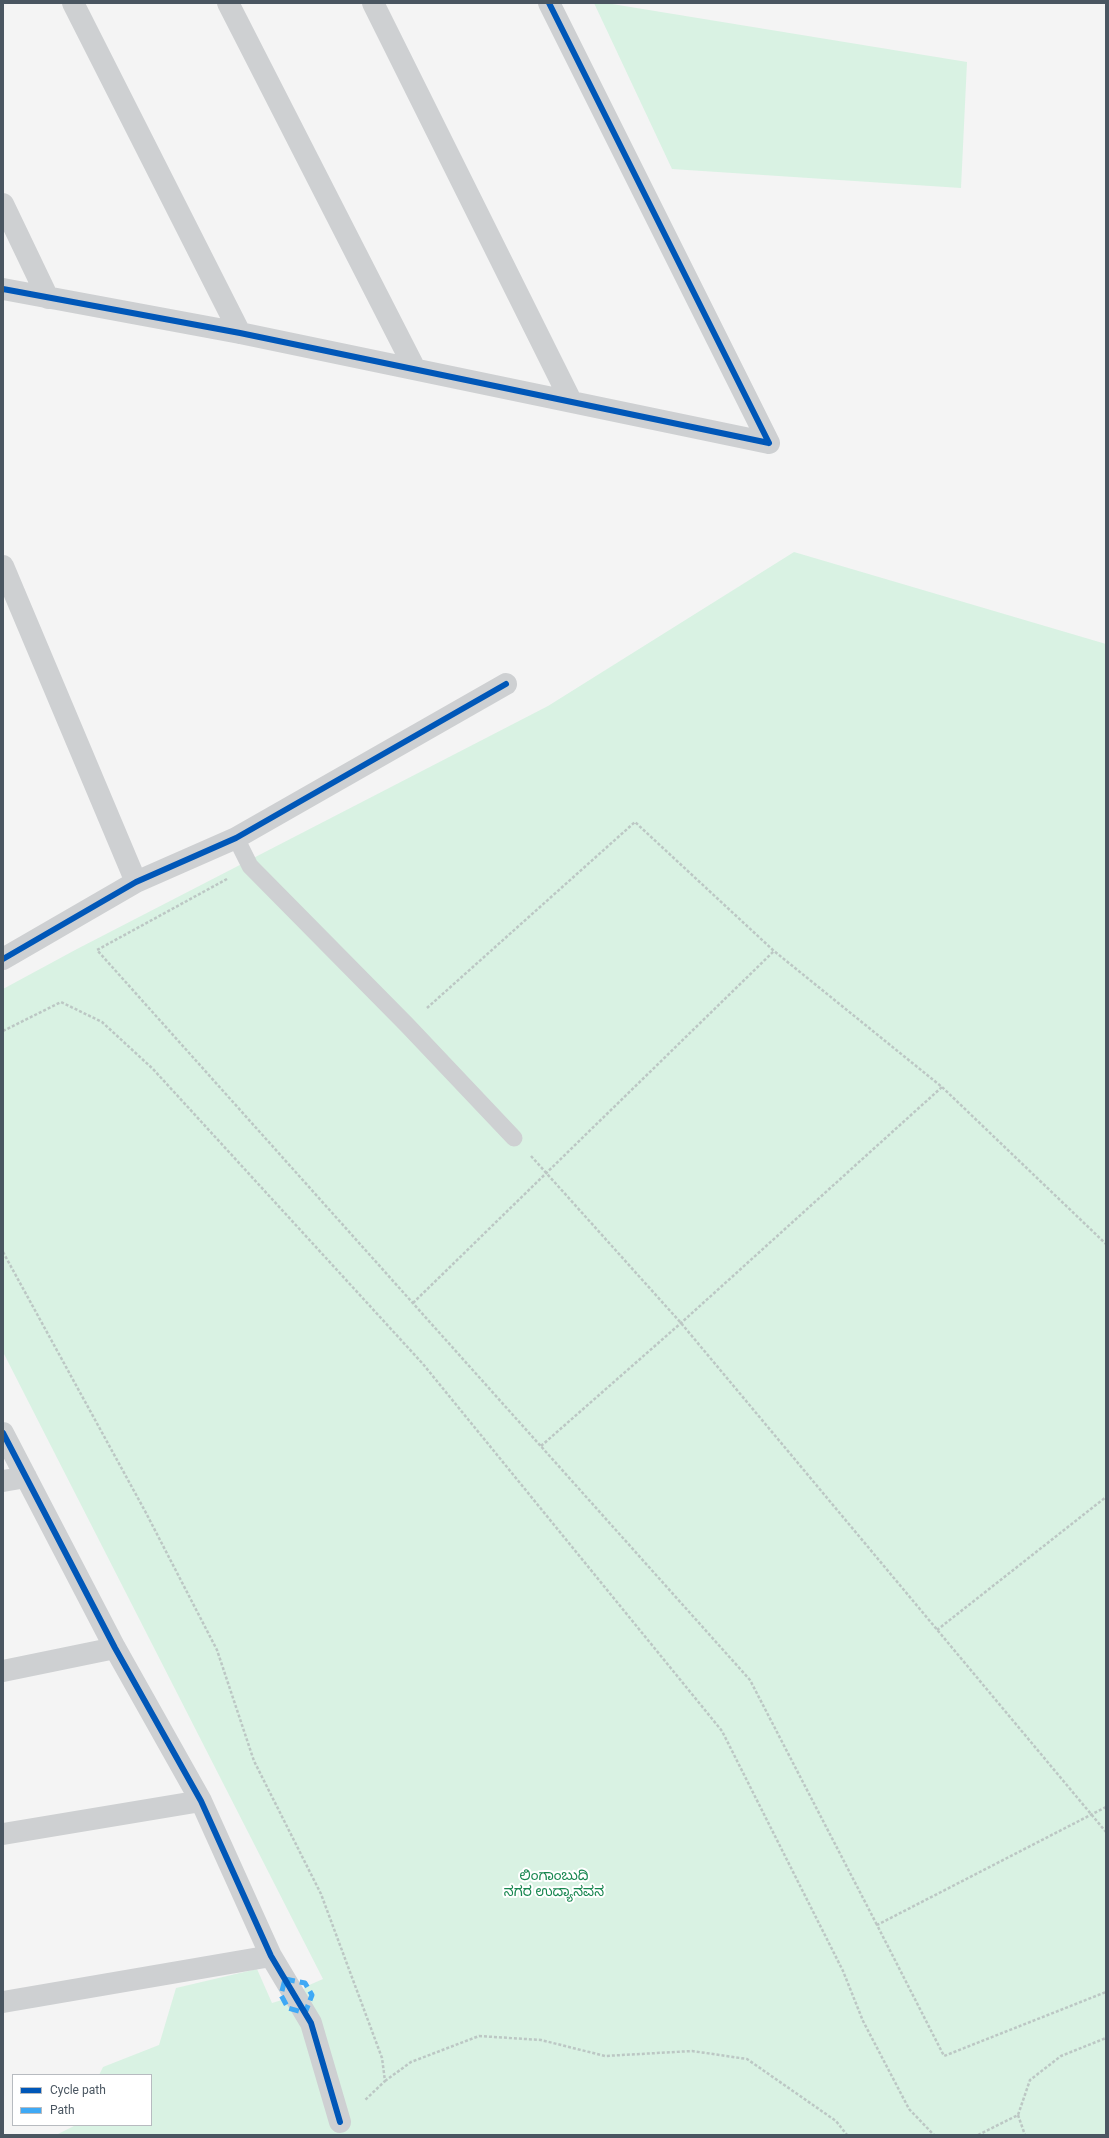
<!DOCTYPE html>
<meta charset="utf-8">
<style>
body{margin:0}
#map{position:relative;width:1109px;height:2138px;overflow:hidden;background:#f4f4f4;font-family:Roboto,sans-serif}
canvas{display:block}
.frame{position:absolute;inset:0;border:4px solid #4a5661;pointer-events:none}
.legend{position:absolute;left:12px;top:2074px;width:140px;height:52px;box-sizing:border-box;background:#fff;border:1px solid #b7bbc0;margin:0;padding:5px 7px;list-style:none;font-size:12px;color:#4a5661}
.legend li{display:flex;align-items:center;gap:8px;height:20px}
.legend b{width:20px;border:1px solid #b7bbc0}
</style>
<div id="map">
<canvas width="1109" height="2138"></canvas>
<div class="frame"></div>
<ul class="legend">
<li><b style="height:5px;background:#0057b8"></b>Cycle path</li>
<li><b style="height:5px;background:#3fa9f5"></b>Path</li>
</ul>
</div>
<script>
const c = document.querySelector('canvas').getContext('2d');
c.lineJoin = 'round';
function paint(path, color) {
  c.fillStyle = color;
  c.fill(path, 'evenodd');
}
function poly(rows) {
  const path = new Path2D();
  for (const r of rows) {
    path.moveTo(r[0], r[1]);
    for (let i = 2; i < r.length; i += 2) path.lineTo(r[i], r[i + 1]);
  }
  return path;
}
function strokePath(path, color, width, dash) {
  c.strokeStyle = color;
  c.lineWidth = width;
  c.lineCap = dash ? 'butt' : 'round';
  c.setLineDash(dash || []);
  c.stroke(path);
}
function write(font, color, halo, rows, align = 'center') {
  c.font = font + ' Roboto,"Noto Sans Kannada",sans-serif';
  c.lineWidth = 4;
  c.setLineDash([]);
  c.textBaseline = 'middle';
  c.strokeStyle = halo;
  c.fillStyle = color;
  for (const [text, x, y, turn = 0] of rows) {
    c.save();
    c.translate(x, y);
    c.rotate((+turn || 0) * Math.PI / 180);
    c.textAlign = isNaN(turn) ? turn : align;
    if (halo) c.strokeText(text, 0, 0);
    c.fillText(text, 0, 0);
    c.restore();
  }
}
paint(poly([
 [594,3,606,3,967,62,961,188,672,169],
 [794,552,1106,644,1106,2135,56,2135,76,2125,151,2125,151,2075,99,2075,103,2067,159,2045,176,1988,257,1969,272,2003,295,1996,307,1986,323,1979,3,1352,3,989,77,949,548,706]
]), '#d9f2e3');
strokePath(poly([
 [227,879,97,950,750,1680,877,1925],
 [427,1008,635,822,774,951,942,1087,1106,1244],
 [3,1031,61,1002,102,1022,153,1069,423,1364,722,1731,843,1971,863,2021,909,2109,934,2135],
 [531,1156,681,1323,1106,1832],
 [3,1252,145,1511,217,1650,254,1761,321,1894,382,2058,385,2081,364,2101],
 [413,1303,774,951],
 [541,1446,681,1323,942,1087],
 [937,1630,1106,1497],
 [1106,1807,877,1925,944,2056,1106,1992],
 [385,2081,411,2062,479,2036,541,2040,605,2056,692,2051,747,2059,836,2121,847,2135],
 [1018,2115,1025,2135],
 [978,2135,1018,2115,1030,2080,1061,2056,1106,2038]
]), '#bcc7c4', 2.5, [3, 2]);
strokePath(poly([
 [236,838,250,866,407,1025,514,1138]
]), '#ced0d2', 17);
strokePath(poly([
 [73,3,240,333],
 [228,3,415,369],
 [373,3,571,401],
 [549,3,769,443],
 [3,204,48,298],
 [3,289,240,333,769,443],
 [3,566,136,882],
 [3,959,136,882,236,838,506,684],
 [3,1433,115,1648,201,1801,271,1956,311,2023,340,2122],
 [3,1481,26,1477],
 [3,1671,115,1648],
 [3,1834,201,1801],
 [3,2002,271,1956]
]), '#ced0d2', 22);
strokePath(poly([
 [285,1979,305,1983,312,1995,305,2013,288,2008,281,1995,285,1979]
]), '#3fa9f5', 5, [10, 5]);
strokePath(poly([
 [549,3,769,443],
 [3,289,240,333,769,443],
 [3,959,136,882,236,838,506,684],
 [3,1433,115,1648,201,1801,271,1956,311,2023,340,2122]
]), '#0057b8', 6);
write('14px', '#17864f', '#fff', [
 ["ಲಿಂಗಾಂಬುದಿ",554,1876],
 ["ನಗರ ಉದ್ಯಾನವನ",554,1892]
]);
</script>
